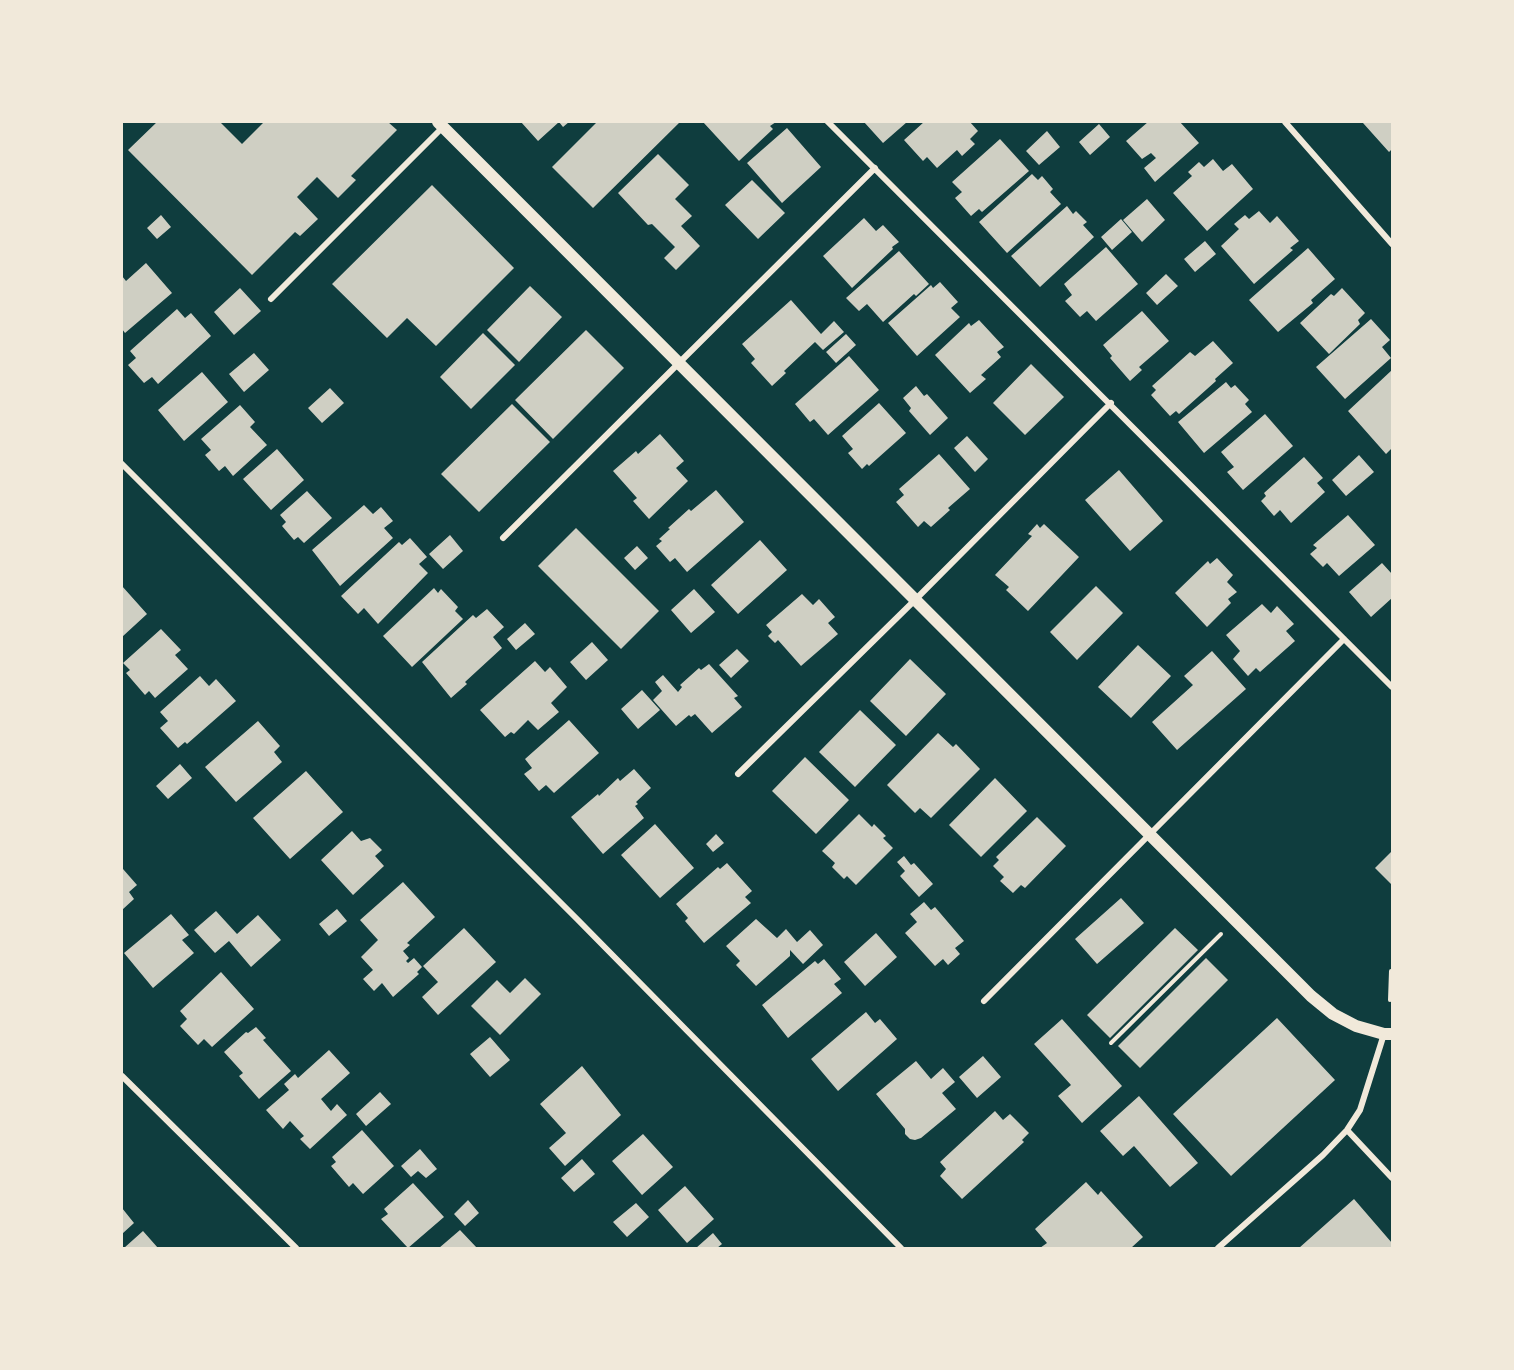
<!DOCTYPE html>
<style>
body{margin:0}
#map{position:relative;width:1514px;height:1370px;overflow:hidden;background:#0f3d3e;font-family:"Noto Sans",sans-serif}
canvas{display:block}
.frame{position:absolute;inset:0;border:123px solid #f1e9da;pointer-events:none}
</style>
<div id="map">
<canvas width="1514" height="1370"></canvas>
<div class="frame"></div>
</div>
<script>
const c = document.querySelector('canvas').getContext('2d');
c.lineJoin = 'round';
function paint(path, color) {
  c.fillStyle = color;
  c.fill(path, 'evenodd');
}
function poly(rows) {
  const path = new Path2D();
  for (const r of rows) {
    path.moveTo(r[0], r[1]);
    for (let i = 2; i < r.length; i += 2) path.lineTo(r[i], r[i + 1]);
  }
  return path;
}
function strokePath(path, color, width, dash) {
  c.strokeStyle = color;
  c.lineWidth = width;
  c.lineCap = dash ? 'butt' : 'round';
  c.setLineDash(dash || []);
  c.stroke(path);
}
paint(poly([
 [157,122,220,122,242,144,264,122,388,122,397,130,351,176,356,180,338,198,317,177,297,197,318,219,300,236,295,232,252,275,128,150],
 [521,122,569,122,563,127,559,122,538,141],
 [597,122,680,122,593,208,552,167],
 [703,122,776,122,770,126,773,129,739,161],
 [864,122,907,122,883,143],
 [924,122,970,122,978,131,970,139,975,144,962,156,957,150,937,168,927,157,923,161,904,140],
 [1148,122,1180,122,1199,143,1155,182,1144,168,1156,158,1151,153,1142,159,1126,141],
 [1364,122,1392,122,1392,149,1389,152,1363,123],
 [1099,124,1110,137,1090,155,1079,142],
 [787,128,821,167,782,203,747,163],
 [1047,131,1060,147,1039,165,1026,151],
 [1000,139,1029,171,982,212,979,209,971,216,955,198,962,192,952,182],
 [658,154,689,185,675,199,692,216,681,226,700,246,676,270,664,258,675,247,652,224,648,225,618,193],
 [1213,159,1223,171,1232,164,1253,189,1207,231,1173,193,1192,176,1188,172,1199,162,1204,167],
 [1032,174,1038,180,1042,176,1053,189,1050,192,1061,204,1007,253,979,222],
 [752,180,785,213,758,239,725,205],
 [432,185,514,268,436,346,407,318,387,338,332,284],
 [1147,199,1165,220,1142,242,1123,220],
 [1067,206,1073,214,1076,211,1087,222,1083,225,1094,237,1040,287,1011,256],
 [1259,211,1270,223,1277,216,1299,241,1290,248,1293,250,1254,284,1221,246,1239,229,1234,224,1245,215,1249,219],
 [161,215,171,227,157,239,147,228],
 [864,218,876,231,883,225,899,242,892,247,893,249,852,288,823,256],
 [1121,219,1132,232,1112,250,1101,237],
 [1205,241,1216,254,1195,272,1184,259],
 [1106,247,1138,284,1096,321,1087,311,1080,317,1065,301,1072,295,1064,284],
 [1308,248,1335,279,1311,300,1313,303,1278,332,1249,300],
 [899,251,929,284,916,296,914,294,883,322,867,304,859,311,846,298],
 [146,263,172,293,125,333,122,329,122,276,126,281],
 [1166,274,1178,286,1157,305,1146,293],
 [940,282,958,302,951,308,960,317,917,356,888,323,931,285,933,288],
 [530,286,562,317,519,362,487,330],
 [240,288,261,311,234,335,214,312],
 [1342,288,1365,313,1358,320,1360,324,1329,354,1300,323,1331,294,1334,296],
 [791,300,821,334,834,321,844,332,823,350,815,342,784,371,786,373,772,386,751,363,755,359,742,344],
 [177,309,185,318,191,313,211,336,158,384,152,377,144,383,128,365,136,358,130,351],
 [1142,311,1169,341,1139,367,1142,370,1130,381,1110,358,1112,356,1103,345],
 [1371,319,1390,340,1382,347,1391,358,1345,399,1316,367],
 [979,320,1004,347,997,352,1001,357,981,375,986,379,970,393,935,355,969,323,971,326],
 [586,330,624,368,553,439,515,400],
 [483,333,515,365,471,409,440,377],
 [846,334,856,345,836,363,826,352],
 [1213,341,1233,363,1215,379,1216,381,1179,414,1176,411,1170,416,1151,395,1156,390,1152,386,1190,352,1195,356],
 [254,353,269,370,244,392,229,374],
 [849,356,879,390,828,435,814,419,810,422,795,404],
 [1031,364,1064,397,1025,435,993,403],
 [1392,370,1392,448,1386,454,1348,411],
 [202,372,228,402,184,441,158,410],
 [1226,382,1231,388,1235,385,1249,400,1245,404,1252,412,1204,453,1178,422],
 [916,386,924,396,927,394,948,418,930,435,909,411,911,408,903,398],
 [330,388,344,403,322,423,308,408],
 [879,403,906,433,869,466,867,464,862,469,848,453,853,449,842,436],
 [512,404,550,442,479,512,441,474],
 [240,405,255,422,250,427,267,445,233,476,225,466,219,471,205,455,211,450,201,439],
 [1265,414,1293,446,1243,490,1227,472,1234,467,1221,452],
 [660,434,684,461,676,468,688,481,649,519,633,501,637,498,613,471,636,451,638,454],
 [967,436,988,459,975,472,954,448],
 [277,449,304,480,271,510,243,479],
 [939,454,970,489,948,508,950,510,931,527,924,521,918,527,896,502,904,495,899,489],
 [1359,455,1374,472,1346,496,1332,480],
 [1304,457,1323,478,1317,483,1325,492,1291,523,1280,510,1274,516,1261,501,1266,496,1264,493],
 [1119,470,1163,521,1130,551,1085,500],
 [716,490,744,522,687,572,675,558,670,562,656,546,662,541,659,539,670,529,668,528,689,509,691,511],
 [307,491,332,518,304,543,298,537,294,540,282,526,286,522,280,515],
 [364,505,373,514,381,507,393,521,384,528,393,538,340,586,312,550],
 [1348,515,1375,545,1339,576,1327,563,1323,567,1310,554,1317,548,1313,545],
 [1037,524,1040,528,1044,524,1079,557,1028,611,1006,590,1009,587,995,575,1032,536,1028,534],
 [576,528,659,611,621,649,538,566],
 [450,535,463,551,443,569,429,554],
 [410,538,427,557,419,564,428,573,378,624,364,608,358,614,341,596,399,542,402,545],
 [760,540,787,570,738,614,711,585],
 [637,546,648,558,635,570,624,558],
 [1217,558,1233,575,1227,582,1237,592,1228,599,1231,603,1207,627,1175,593,1208,561,1210,564],
 [1382,563,1392,574,1392,598,1371,617,1349,592],
 [122,586,147,614,122,637],
 [1096,586,1123,613,1077,660,1050,632],
 [434,588,438,593,441,589,458,607,455,611,463,619,412,667,383,636],
 [694,589,715,612,691,633,671,610],
 [802,594,813,605,819,599,835,617,828,623,838,634,801,666,778,640,775,643,768,636,772,632,766,625],
 [1262,604,1271,613,1277,606,1294,624,1286,631,1295,641,1260,672,1256,668,1248,676,1233,659,1240,651,1226,635],
 [487,609,504,627,493,637,502,648,465,682,467,684,451,698,422,662,473,615,476,618],
 [525,623,535,634,516,650,507,639],
 [161,629,181,650,175,655,188,669,155,698,149,691,145,695,126,673,130,670,123,663],
 [592,642,608,660,586,680,570,662],
 [1138,645,1171,676,1131,718,1098,687],
 [737,649,749,661,731,678,719,665],
 [1212,651,1246,689,1177,750,1152,722,1193,685,1184,676],
 [910,659,946,694,906,736,870,701],
 [535,661,545,672,550,667,567,687,551,703,559,712,538,730,528,720,514,734,511,732,505,737,480,710],
 [709,664,738,696,734,698,742,707,712,733,695,714,691,717,689,715,676,726,653,700,662,691,655,682,663,675,678,692,682,687,680,685,699,668,701,670],
 [200,676,209,686,216,679,236,701,187,744,185,742,178,748,160,728,168,721,160,712],
 [642,690,660,710,638,729,621,709],
 [860,710,896,745,855,787,819,752],
 [569,720,599,753,554,793,546,785,539,791,524,774,532,768,525,759],
 [258,721,280,746,274,752,282,762,236,802,205,767],
 [938,733,953,747,956,744,980,769,931,818,920,808,915,813,887,785],
 [805,757,849,800,816,834,772,791],
 [180,764,192,778,168,799,156,786],
 [634,769,651,788,636,802,638,804,635,806,644,818,603,854,571,817,598,794,599,796,618,778,620,781],
 [306,771,343,812,290,859,253,818],
 [995,778,1027,811,981,857,949,825],
 [859,814,872,827,874,824,886,836,883,838,893,848,856,885,847,876,844,879,832,867,835,863,822,851],
 [1037,817,1066,846,1025,888,1021,885,1013,893,1000,881,1004,877,993,866,999,860,996,857],
 [655,824,694,868,660,898,621,855],
 [352,831,361,841,370,838,382,850,375,856,384,866,353,895,321,860],
 [716,834,724,843,713,852,706,844],
 [1392,851,1392,885,1375,868],
 [904,856,911,865,914,863,933,884,919,897,900,876,905,871,897,862],
 [727,863,752,891,745,897,751,903,704,943,685,921,688,918,676,904,718,867,720,869],
 [123,869,137,885,129,892,134,899,122,910],
 [403,882,435,917,407,943,410,945,403,951,409,958,406,961,408,963,414,958,422,967,417,972,419,974,393,997,382,983,374,991,363,979,373,970,361,957,378,940,360,920],
 [1121,898,1144,923,1097,964,1075,939],
 [924,902,931,910,935,907,964,941,955,948,960,954,948,965,943,959,935,966,905,933,917,922,910,914],
 [337,909,347,921,329,936,319,924],
 [216,911,237,934,258,915,281,940,251,967,229,941,215,953,194,930],
 [171,914,189,935,182,940,194,953,153,988,124,953],
 [756,919,777,938,786,929,797,942,810,930,823,945,803,964,790,950,790,956,756,986,736,965,740,961,726,946],
 [464,928,496,962,438,1015,422,997,438,982,423,966],
 [1175,928,1198,950,1110,1038,1087,1015],
 [876,933,897,957,865,986,844,962],
 [1206,958,1228,980,1140,1068,1118,1046],
 [824,959,841,979,834,984,842,993,788,1038,762,1005,815,961,818,964],
 [221,972,254,1009,212,1047,204,1039,198,1045,180,1026,187,1019,180,1011],
 [525,978,541,994,500,1035,471,1006,497,980,510,993],
 [866,1012,875,1023,880,1019,897,1039,838,1091,811,1059],
 [1277,1018,1335,1080,1231,1176,1173,1114],
 [1062,1019,1122,1086,1082,1123,1058,1096,1071,1085,1034,1044],
 [256,1027,266,1038,263,1040,291,1071,259,1099,239,1076,243,1073,224,1052,246,1032,248,1033],
 [490,1037,510,1060,490,1077,470,1054],
 [329,1050,350,1073,321,1099,331,1111,337,1104,347,1115,310,1149,300,1139,304,1136,290,1121,283,1129,266,1110,289,1090,284,1084,295,1074,298,1078],
 [983,1056,1001,1077,977,1098,959,1077],
 [916,1061,931,1079,943,1068,955,1082,942,1093,956,1109,921,1138,915,1140,910,1139,905,1134,905,1129,876,1094],
 [582,1066,621,1115,565,1166,549,1148,566,1133,540,1104],
 [380,1092,391,1104,366,1126,356,1114],
 [1139,1096,1198,1163,1170,1187,1134,1146,1123,1156,1100,1131],
 [995,1111,1003,1120,1010,1114,1029,1133,1022,1140,1024,1142,962,1199,940,1176,946,1169,940,1162],
 [362,1130,394,1166,363,1194,353,1183,349,1187,331,1166,336,1162,332,1157],
 [643,1134,673,1167,642,1195,612,1161],
 [420,1149,437,1169,426,1178,418,1171,411,1177,401,1166],
 [582,1159,595,1174,574,1192,561,1178],
 [1086,1182,1098,1195,1101,1191,1143,1237,1131,1248,1040,1248,1047,1243,1035,1229],
 [413,1183,444,1217,408,1248,381,1219,388,1214,384,1209],
 [685,1186,714,1219,687,1243,658,1210],
 [1354,1199,1392,1243,1392,1248,1299,1248],
 [468,1200,479,1213,465,1226,454,1214],
 [636,1203,649,1217,627,1237,613,1222],
 [122,1208,134,1223,122,1234],
 [460,1230,477,1248,439,1248],
 [143,1231,158,1248,124,1248],
 [713,1233,722,1244,717,1248,696,1248]
]), '#cfcfc3');
strokePath(poly([
 [1390,1000,1391,971],
 [1111,1043,1221,934]
]), '#f1e9da', 4);
strokePath(poly([
 [828,122,1392,687],
 [1285,122,1392,244],
 [271,299,443,127],
 [122,464,578,920,901,1248],
 [503,538,875,168],
 [738,774,916,599,1111,403],
 [984,1001,1344,639],
 [122,1076,296,1248],
 [1347,1130,1392,1178],
 [1218,1248,1323,1155,1347,1130,1360,1110,1384,1034]
]), '#f1e9da', 6);
strokePath(poly([
 [438,122,1311,996,1333,1014,1356,1026,1384,1034,1392,1034]
]), '#f1e9da', 12);
</script>
